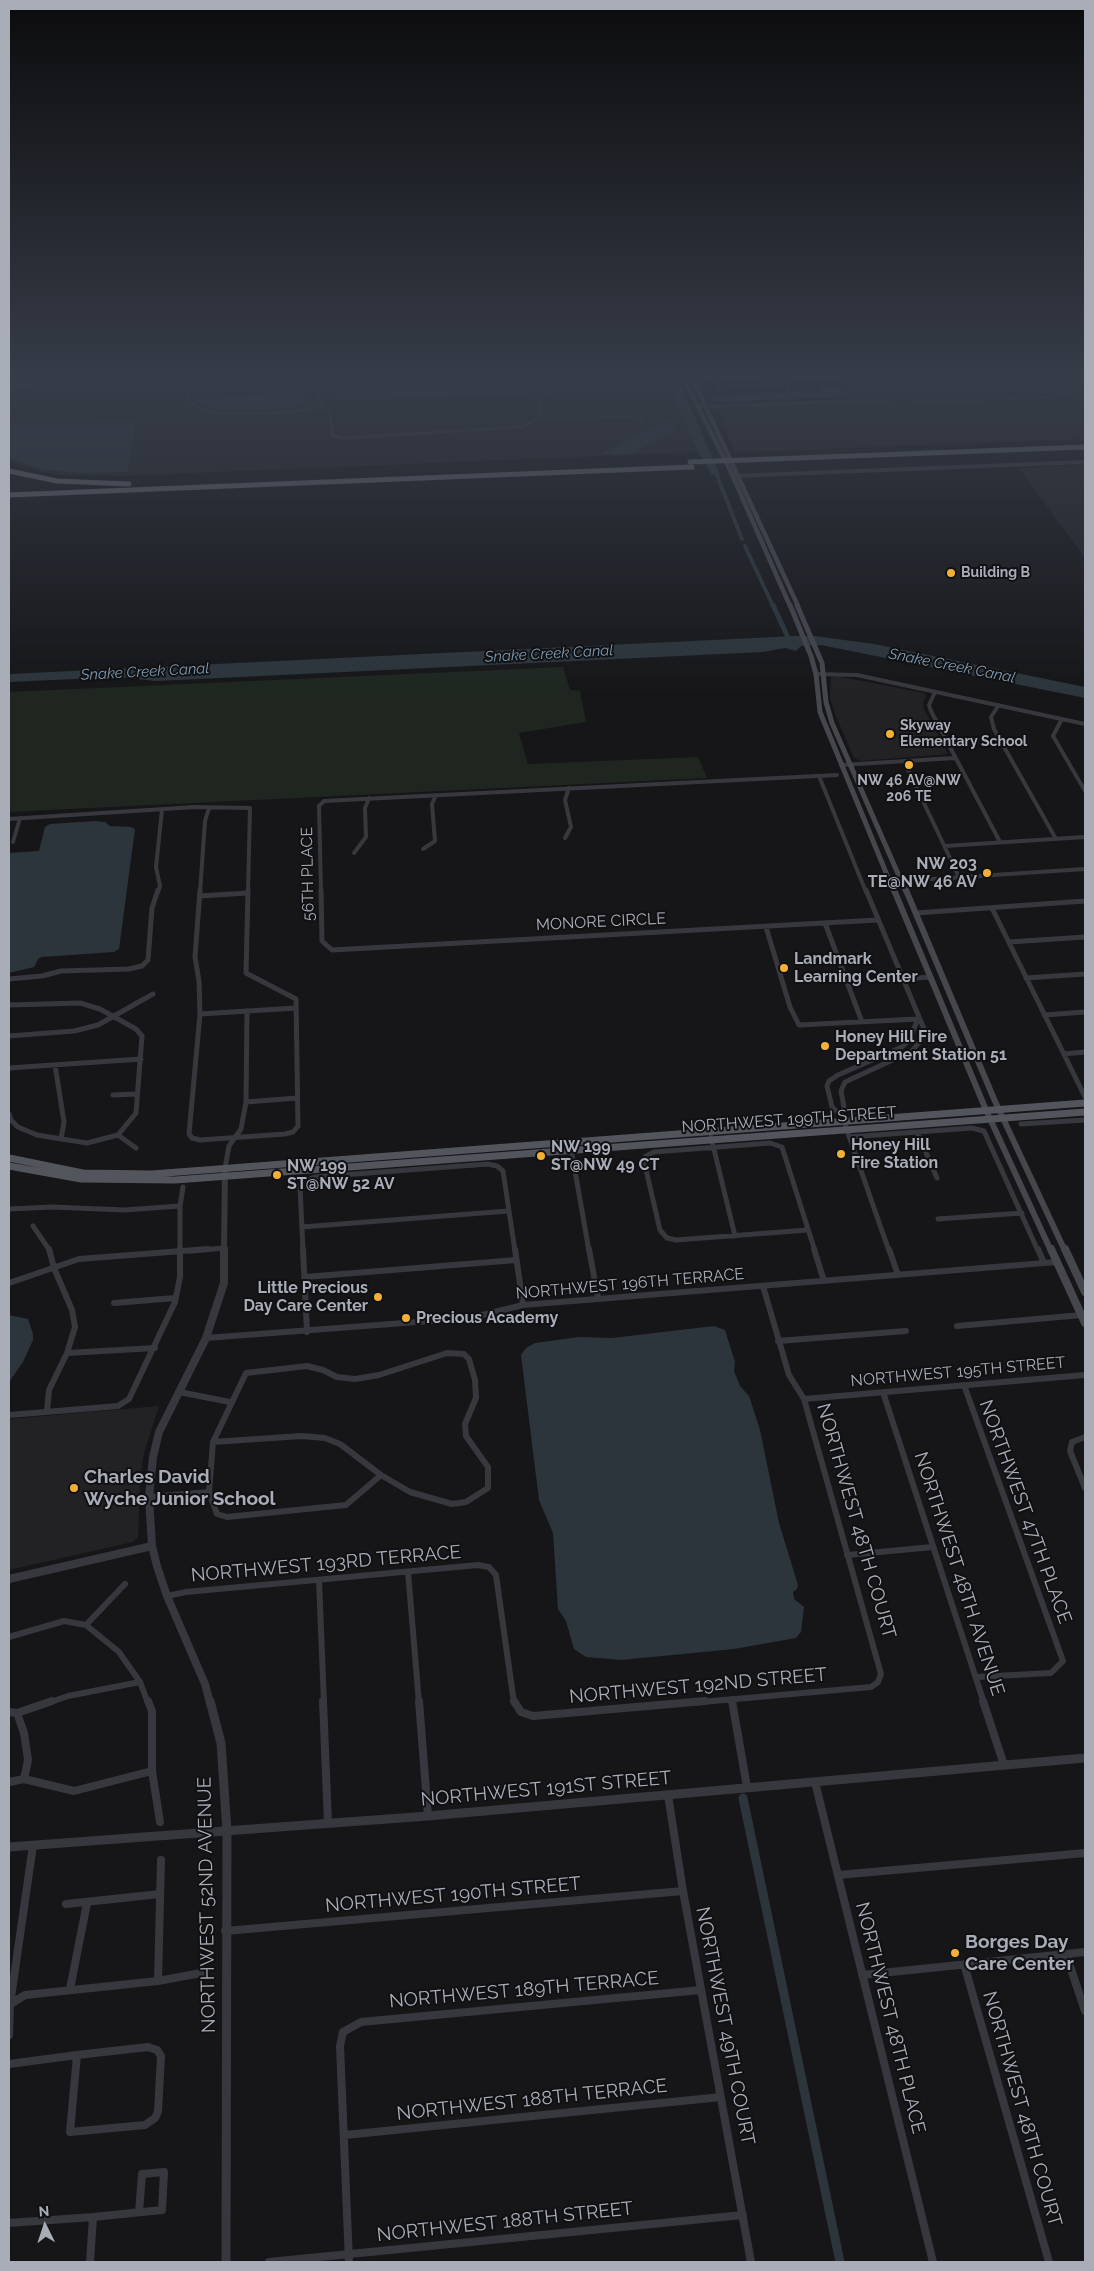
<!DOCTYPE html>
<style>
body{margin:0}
#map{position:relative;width:1094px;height:2271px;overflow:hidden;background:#161618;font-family:Raleway,sans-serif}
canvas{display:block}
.frame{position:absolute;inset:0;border:10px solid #a8adb8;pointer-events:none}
.north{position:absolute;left:20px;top:2201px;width:50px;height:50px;-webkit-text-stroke:4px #111113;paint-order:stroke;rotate:356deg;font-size:14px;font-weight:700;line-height:20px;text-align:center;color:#a8adb8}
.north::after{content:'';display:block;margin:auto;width:18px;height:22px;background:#a8adb8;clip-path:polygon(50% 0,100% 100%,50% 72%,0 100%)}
</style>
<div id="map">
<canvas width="1094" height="2271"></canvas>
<div class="frame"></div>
<div class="north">N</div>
</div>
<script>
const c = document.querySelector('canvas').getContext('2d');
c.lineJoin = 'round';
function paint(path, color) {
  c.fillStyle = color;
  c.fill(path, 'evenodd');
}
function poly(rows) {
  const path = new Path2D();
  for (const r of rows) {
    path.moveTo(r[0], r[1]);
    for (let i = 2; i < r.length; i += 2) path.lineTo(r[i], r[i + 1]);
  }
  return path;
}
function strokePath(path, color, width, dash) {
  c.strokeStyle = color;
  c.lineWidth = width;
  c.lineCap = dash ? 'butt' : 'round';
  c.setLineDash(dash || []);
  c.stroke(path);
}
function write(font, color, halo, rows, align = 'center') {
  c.font = font + ' Raleway,sans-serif';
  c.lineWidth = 4;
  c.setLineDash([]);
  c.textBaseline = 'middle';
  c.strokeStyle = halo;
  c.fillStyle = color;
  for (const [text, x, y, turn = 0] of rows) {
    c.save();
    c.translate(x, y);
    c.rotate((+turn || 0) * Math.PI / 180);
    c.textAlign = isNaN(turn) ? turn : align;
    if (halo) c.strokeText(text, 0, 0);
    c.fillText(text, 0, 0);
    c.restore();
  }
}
paint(poly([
 [9,379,666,379,698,452,120,476,60,475,43,472,9,461],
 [845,379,1085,379,1085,439,735,452,715,404,848,399,840,382],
 [1085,465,1085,558,1019,468],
 [836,676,924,693,926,696,923,703,924,709,948,754,861,761,854,758,835,714,830,698,831,678],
 [159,1406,144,1453,140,1477,138,1538,133,1542,9,1570,9,1419]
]), '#222225');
paint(poly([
 [563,667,570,690,580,691,586,722,519,733,528,764,698,757,707,778,9,812,9,692]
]), '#1e261f');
paint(poly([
 [367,379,429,379,479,388,535,388,528,394,337,401,337,392,369,390],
 [666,379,678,379,720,475,712,475,698,452],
 [650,383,655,383,654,390,565,391,568,390,567,386,570,386],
 [833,386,838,387,845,397,721,402,715,401,712,397,714,395,820,391,820,387],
 [303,393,305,394,303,397,305,399,304,403,308,405,306,406,263,411,214,409,200,404,197,398],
 [135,421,136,422,127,472,80,473,57,471,34,467,9,457,9,425],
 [667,421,671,422,675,431,640,448,635,453,615,455,601,454],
 [795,636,815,636,874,644,1085,687,1085,698,821,645,801,646,796,651,785,648,763,652,156,681,119,677,9,682,9,674],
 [96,821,105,822,110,826,131,827,135,829,119,949,114,952,42,957,38,959,34,967,9,973,9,853,39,851,45,827,50,824],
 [9,1315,28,1319,33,1334,33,1340,23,1362,9,1382],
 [714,1326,725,1330,735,1362,734,1371,740,1386,749,1396,760,1430,779,1523,798,1585,797,1589,793,1592,794,1599,804,1607,801,1632,796,1638,734,1649,621,1660,586,1657,574,1649,566,1621,558,1609,553,1533,539,1500,521,1355,526,1348,535,1343,550,1341,578,1337,612,1338]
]), '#2c353c');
strokePath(poly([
 [714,468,742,539],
 [745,546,773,606]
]), '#2c353c', 4);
strokePath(poly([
 [773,605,790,642]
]), '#2c353c', 5);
strokePath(poly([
 [743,1798,840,2262]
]), '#2c353c', 9);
strokePath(poly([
 [189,379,187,399,189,403,209,412,231,414,290,412,324,407],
 [317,379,318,399,330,414,333,436,343,438,522,427,539,418,541,414,539,403,551,389,555,379],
 [716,379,721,392],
 [784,379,789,389],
 [719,387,786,384],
 [9,388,72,379],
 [697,407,906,399,942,401,1051,397,1085,386],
 [539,418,635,417,642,419]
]), '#37383d', 3);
strokePath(poly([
 [816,674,857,675,1085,724],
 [935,692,929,705,931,711,1000,842],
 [999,705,991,717,994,729,1056,839],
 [1062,719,1053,736,1085,791],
 [904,761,959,877],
 [841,765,955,758],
 [819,776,866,892],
 [9,819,195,807,250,808,248,892],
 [565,838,571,827,565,800,569,788],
 [13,842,20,818],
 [945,846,1085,837],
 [423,849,435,841,432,804,436,795],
 [354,853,366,837,365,808,369,798],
 [902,881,1085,869],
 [158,892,160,886,156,867,162,810],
 [200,892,205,821,209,808],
 [321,892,319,806,324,801,837,775]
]), '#37383d', 4);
strokePath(poly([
 [200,890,195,957,199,981,200,1014,189,1134,192,1138,200,1140,285,1134,293,1132,298,1126,296,999,246,973,248,890],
 [321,890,322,941,332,950,878,920],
 [200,896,247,893],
 [992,908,1085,1097],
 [916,913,1085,901],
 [825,923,862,1022],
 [766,927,790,1007,799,1025,918,1019],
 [1009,942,1085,937],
 [1026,978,1085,974],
 [9,979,42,976,61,971,129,969,142,966,148,960,152,908,158,890],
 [902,979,931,977],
 [9,1005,80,1003,100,1009,136,1029,142,1036,136,1113,118,1135,87,1143,37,1135,18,1127,11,1120,9,1114],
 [200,1014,296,1008],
 [1044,1015,1085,1012],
 [9,1036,74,1031,98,1025,153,994],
 [1064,1054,1085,1052],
 [55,1065,64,1122,61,1139],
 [9,1068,141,1059],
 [113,1095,137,1094],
 [246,1102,297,1098],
 [842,1116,844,1107,841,1091,845,1082,912,1051,921,1040,924,1029,866,890],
 [1021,1124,1085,1120],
 [917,1132,937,1178],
 [118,1135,136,1148],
 [711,1137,735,1236],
 [849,1137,972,1128,984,1131,1038,1251],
 [570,1142,589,1251],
 [225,1168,229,1146,241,1129,246,1102,247,1011],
 [9,1209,52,1207,124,1210,180,1206],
 [938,1219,1022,1213],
 [33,1226,50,1251],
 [302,1227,508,1211],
 [808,1230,676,1240,667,1238,660,1230,644,1161,646,1156,654,1152,770,1143,782,1147,815,1251],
 [180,1251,180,1206,183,1187],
 [191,1251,225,1248],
 [303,1251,300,1186,304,1181,315,1177,488,1164,497,1166,503,1171,515,1251],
 [889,1251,842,1116,832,1107,827,1086,829,1081,838,1075,902,1047,909,1040,918,1019]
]), '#37383d', 5);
strokePath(poly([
 [303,1249,307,1332],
 [515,1249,523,1305],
 [589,1249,598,1298],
 [814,1249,824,1281],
 [889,1249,898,1275],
 [1038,1249,1044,1263],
 [305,1277,516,1260],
 [9,1283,79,1259,208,1249],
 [114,1303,175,1298],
 [957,1326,1082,1315],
 [206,1338,470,1318,523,1305,1057,1262],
 [778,1341,906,1331],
 [67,1353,155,1348],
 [964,1385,1063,1661,1051,1673,976,1677],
 [179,1392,230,1402],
 [883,1392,984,1703],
 [804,1399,1085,1375],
 [47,1411,49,1390,67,1353,75,1327,72,1310,54,1268,49,1249],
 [9,1415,118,1406,129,1399,175,1302,180,1277,180,1249],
 [1085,1437,1072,1442,1070,1451,1085,1488],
 [213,1442,209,1492,217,1514,227,1517,346,1505,381,1475],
 [213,1442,246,1373,307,1366,323,1370,337,1377,355,1379,379,1375,447,1353,464,1354,469,1359,475,1380,476,1398,465,1424,466,1436,488,1467,488,1488,466,1502,452,1504,410,1492,381,1475],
 [213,1442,301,1436,325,1438,340,1444,381,1475],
 [149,1497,209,1492],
 [847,1555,933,1547],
 [408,1572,419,1703],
 [319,1580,324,1703],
 [167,1596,186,1592,478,1565,489,1567,496,1575,514,1703],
 [86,1625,125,1584],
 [9,1637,64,1621,86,1625,119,1652,140,1682,148,1703],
 [732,1699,733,1703],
 [48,1703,68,1696,140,1682],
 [690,1703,871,1687,878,1682,881,1674,804,1399,789,1375,763,1286]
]), '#37383d', 6);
strokePath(poly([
 [148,1701,152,1711,152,1771,160,1822],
 [323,1701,328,1823],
 [419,1701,428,1816],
 [514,1701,521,1712,533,1716,705,1701],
 [732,1701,747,1787],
 [983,1701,1004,1765],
 [9,1712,17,1713,24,1733,28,1760,24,1779],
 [17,1713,52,1701],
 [24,1779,74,1791,152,1771],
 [9,1782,24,1779],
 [815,1782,933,2262],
 [668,1795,683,1891,751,2262],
 [838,1875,1085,1853],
 [66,1904,160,1894],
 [225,1931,683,1891],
 [1066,1954,1085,2011],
 [964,1964,1049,2262],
 [862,1975,1085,1952],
 [158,1981,161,1860],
 [70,1989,87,1903],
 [9,2005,25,1995,158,1981,201,1973],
 [9,2035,10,2005,33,1845],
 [148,2047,157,2050,161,2056,158,2112,155,2118,145,2125,70,2132,77,2055,148,2047],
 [9,2064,77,2055],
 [345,2135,721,2097],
 [9,2223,93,2217,162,2210,164,2172,142,2174,139,2212],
 [90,2262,93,2217],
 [269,2262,743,2215],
 [349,2262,340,2046,343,2032,361,2022,701,1990]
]), '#37383d', 8);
strokePath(poly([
 [733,476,1085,462]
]), '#37383d', 4);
strokePath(poly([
 [224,1251,225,1168]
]), '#37383d', 6);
strokePath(poly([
 [9,1579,152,1546],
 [210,1703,205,1684,167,1596,157,1566,152,1546,149,1497,153,1457,159,1432,206,1338,224,1283,224,1249]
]), '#37383d', 8);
strokePath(poly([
 [210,1701,221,1743,227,1831,226,2262],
 [9,1847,428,1816,1085,1758]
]), '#37383d', 9);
strokePath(poly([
 [684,379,730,470,790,606],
 [693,379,798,606]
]), '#45474d', 4.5);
strokePath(poly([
 [790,605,811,656,816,674,820,712,894,892],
 [797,605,822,663,826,702,832,723,906,892]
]), '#45474d', 5);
strokePath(poly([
 [894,890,986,1110,1051,1251],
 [906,890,994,1099,1065,1251]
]), '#45474d', 6);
strokePath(poly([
 [1051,1249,1085,1323],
 [1065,1249,1085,1292]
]), '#45474d', 8);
strokePath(poly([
 [9,1158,83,1173,152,1174,1085,1103],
 [9,1166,81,1179,175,1180,1085,1112]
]), '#53555c', 7);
strokePath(poly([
 [746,460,1085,447],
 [9,471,57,481,129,484],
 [9,495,692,467]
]), '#63666e', 5);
strokePath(poly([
 [690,462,746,460]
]), '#63666e', 5);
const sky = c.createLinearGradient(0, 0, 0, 697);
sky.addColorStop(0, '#0c0c0d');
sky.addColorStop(0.54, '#363c48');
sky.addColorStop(1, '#363c4800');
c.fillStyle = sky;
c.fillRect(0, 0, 1094, 697);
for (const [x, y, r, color] of [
 [951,573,5,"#f2b134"],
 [890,734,5,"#f2b134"],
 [909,765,5,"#f2b134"],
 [987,873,5,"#f2b134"],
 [784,968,5,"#f2b134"],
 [825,1046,5,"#f2b134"],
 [841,1154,5,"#f2b134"],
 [541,1156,5,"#f2b134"],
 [277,1175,5,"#f2b134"],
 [378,1297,5,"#f2b134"],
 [406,1318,5,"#f2b134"],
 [74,1488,5,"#f2b134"],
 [955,1953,5,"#f2b134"]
]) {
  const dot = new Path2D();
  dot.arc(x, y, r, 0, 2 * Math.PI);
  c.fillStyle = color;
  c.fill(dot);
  strokePath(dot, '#111113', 2);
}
write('bold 14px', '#a8adb8', '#111113', [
 ["Building B",961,573],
 ["Skyway",900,726],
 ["Elementary School",900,742],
 ["NW 46 AV@NW",909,781,"center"],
 ["206 TE",909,797,"center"]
], 'left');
write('italic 15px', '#7f9bb3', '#111113', [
 ["Snake Creek Canal",549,654,-3],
 ["Snake Creek Canal",952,666,11],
 ["Snake Creek Canal",145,672,-3]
]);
write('bold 16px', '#a8adb8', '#111113', [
 ["NW 203",977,864,"right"],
 ["TE@NW 46 AV",977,882,"right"],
 ["Landmark",794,959],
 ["Learning Center",794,977],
 ["Honey Hill Fire",835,1037],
 ["Department Station 51",835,1055],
 ["Honey Hill",851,1145],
 ["Fire Station",851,1163],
 ["NW 199",551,1147],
 ["ST@NW 49 CT",551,1165],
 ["NW 199",287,1166],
 ["ST@NW 52 AV",287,1184],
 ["Little Precious",368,1288,"right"],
 ["Day Care Center",368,1306,"right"],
 ["Precious Academy",416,1318]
], 'left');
write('16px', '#a8adb8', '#111113', [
 ["56TH PLACE",308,874,-91],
 ["MONORE CIRCLE",601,922,-3],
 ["NORTHWEST 199TH STREET",789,1120,-4],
 ["NORTHWEST 196TH TERRACE",630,1284,-5],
 ["NORTHWEST 195TH STREET",958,1372,-5]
]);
write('bold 19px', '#a8adb8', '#111113', [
 ["Charles David",84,1477],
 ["Wyche Junior School",84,1499],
 ["Borges Day",965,1942],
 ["Care Center",965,1964]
], 'left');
write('19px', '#a8adb8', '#111113', [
 ["NORTHWEST 47TH PLACE",1025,1512,70],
 ["NORTHWEST 48TH COURT",856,1521,74],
 ["NORTHWEST 193RD TERRACE",326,1564,-5],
 ["NORTHWEST 48TH AVENUE",959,1574,72],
 ["NORTHWEST 192ND STREET",698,1686,-5],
 ["NORTHWEST 191ST STREET",546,1789,-5],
 ["NORTHWEST 190TH STREET",453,1895,-5],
 ["NORTHWEST 52ND AVENUE",207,1905,-91],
 ["NORTHWEST 189TH TERRACE",524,1990,-5],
 ["NORTHWEST 48TH PLACE",890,2018,76],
 ["NORTHWEST 49TH COURT",725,2026,79],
 ["NORTHWEST 188TH TERRACE",532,2100,-6],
 ["NORTHWEST 48TH COURT",1022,2109,74],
 ["NORTHWEST 188TH STREET",505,2222,-6]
]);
</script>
